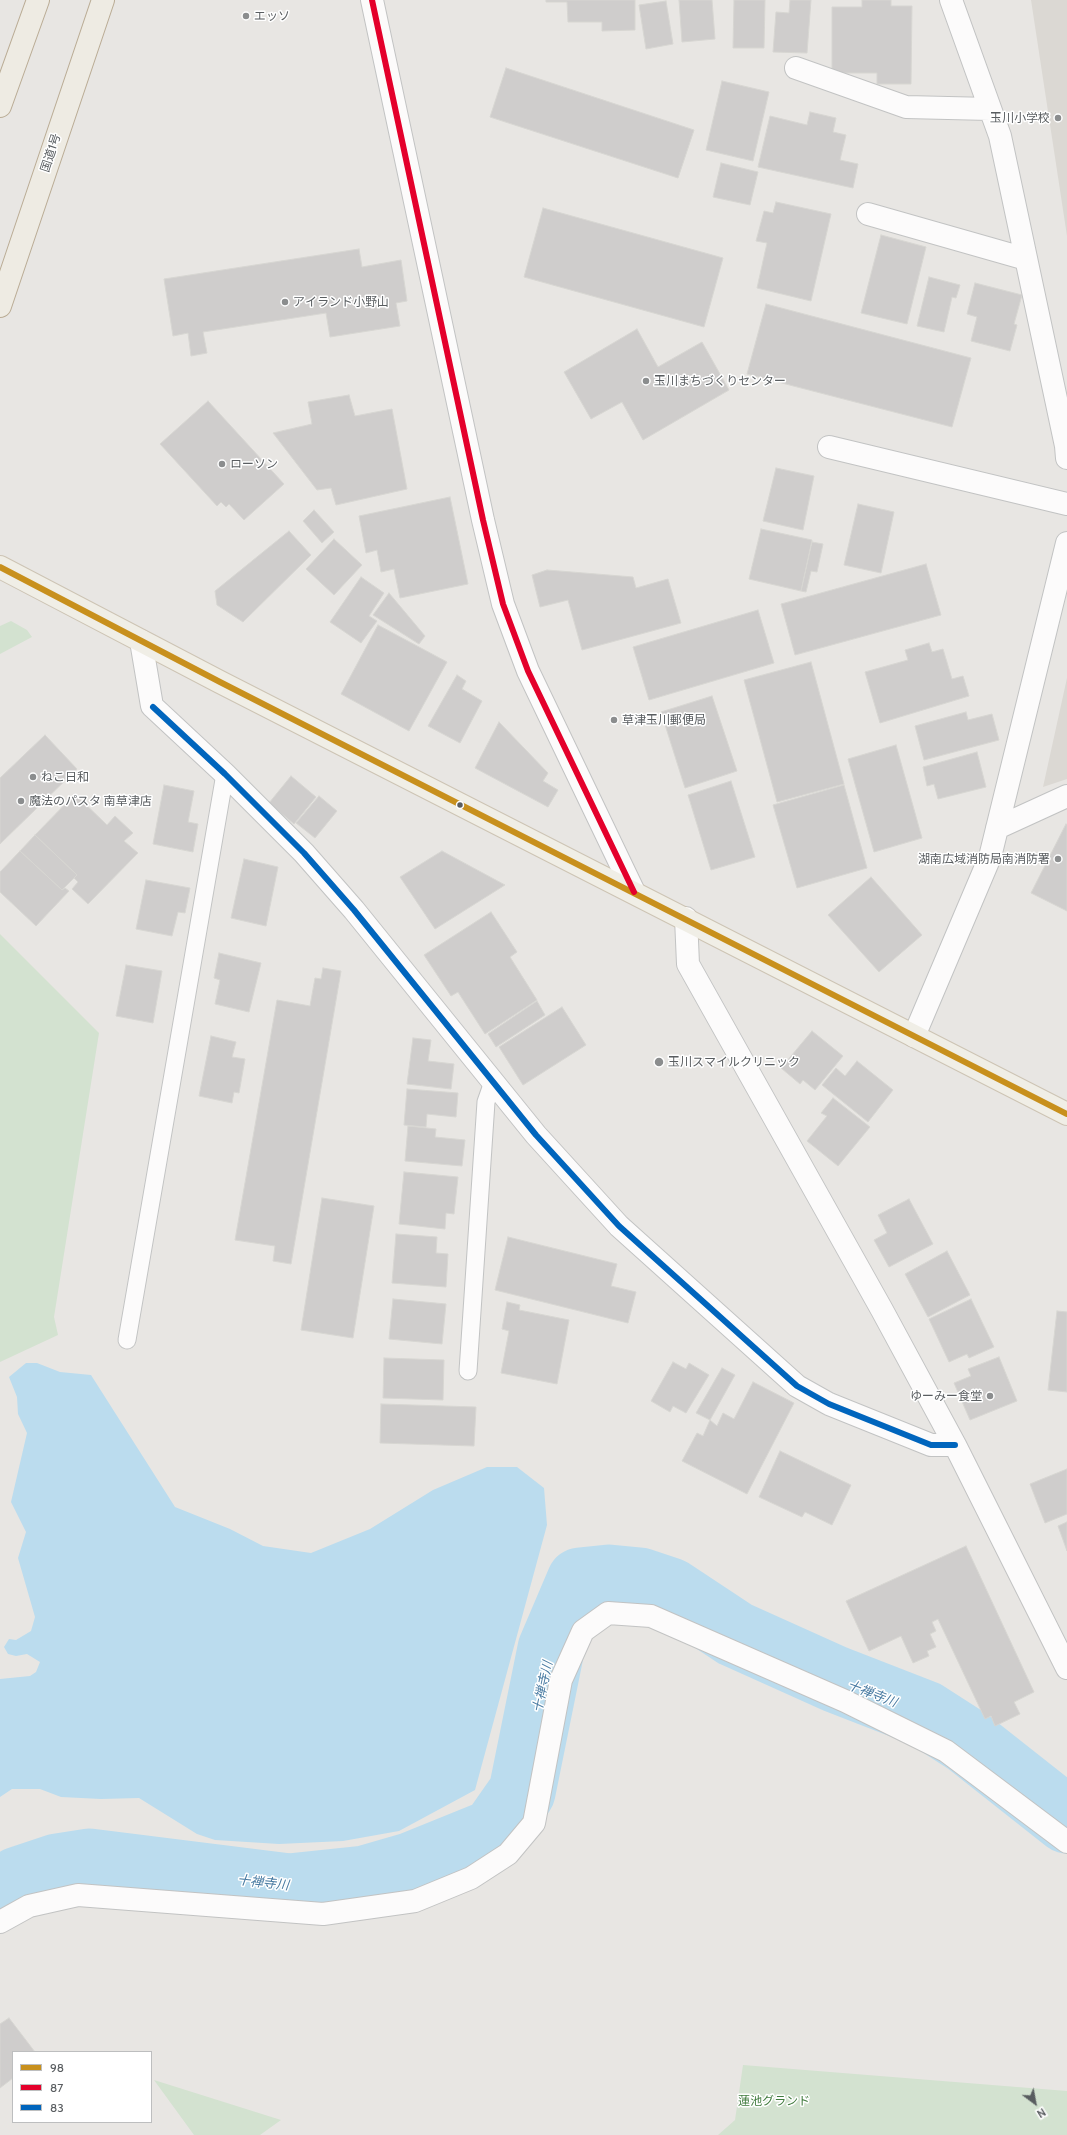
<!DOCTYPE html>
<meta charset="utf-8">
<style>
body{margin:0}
#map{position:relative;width:1067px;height:2135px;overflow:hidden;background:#e8e6e3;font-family:Cabin,sans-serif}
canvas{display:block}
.legend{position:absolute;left:12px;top:2051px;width:140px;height:72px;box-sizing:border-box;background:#fff;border:1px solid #bdbebf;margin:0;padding:5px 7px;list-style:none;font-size:12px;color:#595d60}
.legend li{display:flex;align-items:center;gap:8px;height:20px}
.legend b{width:20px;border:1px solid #bdbebf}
.north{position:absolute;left:1015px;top:2083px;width:40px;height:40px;-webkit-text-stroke:3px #fff;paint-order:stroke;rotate:148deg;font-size:11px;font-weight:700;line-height:16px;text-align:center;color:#595d60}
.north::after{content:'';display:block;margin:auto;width:14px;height:18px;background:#595d60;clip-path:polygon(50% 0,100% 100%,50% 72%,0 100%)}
</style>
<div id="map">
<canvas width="1067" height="2135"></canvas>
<ul class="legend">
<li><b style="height:5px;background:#c8901d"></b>98</li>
<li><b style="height:5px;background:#e4002b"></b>87</li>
<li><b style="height:5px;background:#0065bd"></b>83</li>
</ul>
<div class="north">N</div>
</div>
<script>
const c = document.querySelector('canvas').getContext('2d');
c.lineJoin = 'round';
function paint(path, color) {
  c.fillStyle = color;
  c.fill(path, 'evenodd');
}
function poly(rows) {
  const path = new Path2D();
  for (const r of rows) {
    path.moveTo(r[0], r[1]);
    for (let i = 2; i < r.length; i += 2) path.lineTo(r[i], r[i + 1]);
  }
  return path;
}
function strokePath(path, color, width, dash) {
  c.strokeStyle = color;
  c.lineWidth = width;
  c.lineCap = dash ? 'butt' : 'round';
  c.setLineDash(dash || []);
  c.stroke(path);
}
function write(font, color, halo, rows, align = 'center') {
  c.font = font + ' Cabin,"Noto Sans JP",sans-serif';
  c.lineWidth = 3;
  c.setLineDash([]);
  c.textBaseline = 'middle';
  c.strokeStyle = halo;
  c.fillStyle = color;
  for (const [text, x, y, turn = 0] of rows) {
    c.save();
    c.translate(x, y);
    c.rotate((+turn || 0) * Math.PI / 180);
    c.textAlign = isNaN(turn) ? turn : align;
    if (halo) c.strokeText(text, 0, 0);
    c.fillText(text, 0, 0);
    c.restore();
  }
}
paint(poly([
 [1031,0,1067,0,1067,236],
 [1067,678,1067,779,1043,787]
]), '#dbd8d3');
paint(poly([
 [11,621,27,630,32,637,0,654,0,626],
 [0,934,99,1033,54,1317,58,1335,0,1362],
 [743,2065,1067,2091,1067,2135,718,2135,735,2120],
 [154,2080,281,2120,260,2135,194,2135]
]), '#d3e2d0');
paint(poly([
 [26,1363,37,1363,60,1372,91,1375,175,1507,230,1529,263,1546,311,1553,370,1529,433,1490,487,1467,517,1467,544,1488,547,1525,475,1790,399,1831,343,1841,279,1844,215,1840,197,1834,139,1798,101,1799,61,1797,40,1789,12,1789,0,1797,0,1679,30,1676,36,1672,40,1662,27,1654,16,1656,8,1654,4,1647,9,1639,16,1640,31,1631,35,1617,18,1558,26,1532,11,1502,27,1433,18,1414,17,1397,9,1377]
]), '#bbdcee');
strokePath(poly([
 [0,1892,18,1880,57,1867,89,1862,289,1887,365,1879,410,1866,494,1832,522,1792,551,1649,580,1581,609,1578,640,1581,670,1591,735,1634,835,1679,925,1714,967,1741,1067,1820]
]), '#bbdcee', 67);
const building = poly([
 [546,0,635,0,635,30,602,31,602,22,568,22,567,2,546,2,546,0],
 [679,0,712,0,715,39,682,42,679,0],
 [734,0,765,0,764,48,733,48,734,0],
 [790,0,811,0,807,53,773,52,776,12,789,13,790,0],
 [862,0,891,0,891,6,912,6,911,84,877,84,877,73,832,73,832,7,862,7,862,0],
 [666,1,673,44,646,49,639,5,666,1],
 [506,68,694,130,678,178,490,117,506,68],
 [722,81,769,92,753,161,706,150,722,81],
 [810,112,836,118,833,132,846,135,840,160,858,164,853,188,758,167,770,116,807,125,810,112],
 [721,163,758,172,750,205,713,197,721,163],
 [776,202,831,214,811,301,757,288,767,243,756,241,764,211,773,213,776,202],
 [543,208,723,258,704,327,524,277,543,208],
 [881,235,926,247,907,324,861,313,881,235],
 [359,249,362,267,401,260,407,301,396,303,400,326,330,337,326,313,203,332,207,353,191,356,188,333,173,336,164,279,359,249],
 [929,277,960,285,956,298,952,297,944,332,917,326,929,277],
 [975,283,1022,295,1014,324,1017,325,1010,351,971,341,977,317,967,314,975,283],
 [766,304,971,358,952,427,747,374,766,304],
 [637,329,658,367,702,342,729,390,643,440,622,402,591,419,564,372,637,329],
 [349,395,355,416,392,409,407,489,336,505,331,488,317,490,273,433,312,424,308,402,349,395],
 [208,401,284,484,244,520,229,504,226,507,221,502,217,506,160,444,208,401],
 [776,468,814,476,803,530,763,521,776,468],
 [450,497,468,584,400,598,394,569,381,572,377,550,366,553,359,516,450,497],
 [858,504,894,512,881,573,844,565,858,504],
 [314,510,334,532,322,543,303,521,314,510],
 [761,529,812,540,801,591,749,579,761,529],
 [289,531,311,555,243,622,217,605,215,591,289,531],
 [334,539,362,565,334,595,306,569,334,539],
 [812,542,823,544,817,572,811,571,806,592,801,591,812,542],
 [926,564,941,615,795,655,781,604,926,564],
 [547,570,633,577,636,588,668,579,681,623,582,650,568,600,540,607,532,575,547,570],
 [361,577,384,593,369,616,377,621,361,643,330,622,361,577],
 [389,593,425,636,419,644,373,615,389,593],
 [758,610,774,663,649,700,633,647,758,610],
 [378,625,447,662,409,731,341,694,378,625],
 [929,643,932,652,943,649,952,679,963,676,969,696,880,723,865,672,908,660,905,650,929,643],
 [811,662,844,784,777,802,744,680,811,662],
 [457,675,466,681,462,689,482,701,460,743,428,726,457,675],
 [712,696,737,771,685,788,661,712,712,696],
 [966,712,968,720,992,714,999,740,924,760,915,726,966,712],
 [499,722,548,773,543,781,558,790,548,807,475,768,499,722],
 [45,735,77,769,0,844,0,778,45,735],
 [896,745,922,838,874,852,848,759,896,745],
 [977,752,986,787,938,799,934,784,927,786,923,767,977,752],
 [291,776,316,797,294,824,269,803,291,776],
 [731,781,755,857,711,870,688,795,731,781],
 [164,785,194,791,188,822,198,824,193,852,153,844,164,785],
 [844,785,867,868,797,888,773,805,844,785],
 [75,794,107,825,115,816,133,833,124,841,138,853,88,904,72,889,78,882,74,878,77,875,35,835,75,794],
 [319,796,337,811,315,838,296,823,319,796],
 [1066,824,1067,825,1067,911,1031,893,1066,824],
 [35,835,77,875,62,890,20,851,35,835],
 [20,851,62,890,65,888,69,891,36,926,0,892,0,872,20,851],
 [442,851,505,885,435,929,400,877,442,851],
 [244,859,278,867,266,926,231,918,244,859],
 [871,877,922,935,879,972,828,915,871,877],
 [146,880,190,888,185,913,178,912,172,936,136,929,146,880],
 [491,912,517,952,510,957,537,1000,485,1034,458,992,451,996,424,955,491,912],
 [219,953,261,963,249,1012,215,1004,220,980,214,978,219,953],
 [126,965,162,971,153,1023,116,1016,126,965],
 [323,968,341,971,291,1264,273,1261,275,1246,235,1240,277,1000,310,1006,315,978,321,979,323,968],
 [537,1001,545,1015,496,1047,488,1034,537,1001],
 [562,1007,586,1045,523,1085,499,1047,562,1007],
 [812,1031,843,1056,815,1090,803,1080,800,1084,781,1068,812,1031],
 [211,1036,236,1042,232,1057,245,1059,239,1093,234,1092,232,1103,199,1096,211,1036],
 [413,1038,431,1040,428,1061,454,1064,451,1089,407,1084,413,1038],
 [857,1061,893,1090,868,1122,822,1085,836,1068,845,1076,857,1061],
 [407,1089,458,1093,456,1117,427,1114,426,1127,404,1125,407,1089],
 [833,1098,870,1127,838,1166,807,1141,827,1116,821,1113,833,1098],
 [408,1126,436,1129,435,1137,465,1140,462,1166,405,1161,408,1126],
 [404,1172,458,1177,454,1214,446,1213,445,1229,399,1224,404,1172],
 [322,1198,374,1206,353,1338,301,1330,322,1198],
 [909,1199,933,1244,889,1267,874,1240,887,1233,878,1215,909,1199],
 [396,1234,437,1237,436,1253,448,1254,446,1287,392,1283,396,1234],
 [508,1237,617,1264,611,1286,636,1292,628,1323,495,1290,508,1237],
 [947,1251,970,1295,928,1317,905,1274,947,1251],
 [393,1299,446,1304,442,1344,389,1339,393,1299],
 [971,1299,994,1347,969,1358,967,1354,949,1362,929,1319,971,1299],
 [507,1302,520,1305,519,1310,569,1320,557,1384,501,1373,509,1331,502,1329,507,1302],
 [1057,1311,1067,1312,1067,1392,1048,1390,1057,1311],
 [999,1357,1017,1401,970,1420,954,1383,971,1376,968,1369,999,1357],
 [384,1358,444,1360,443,1400,383,1398,384,1358],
 [673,1362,686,1369,689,1363,709,1375,686,1413,673,1406,670,1412,651,1401,673,1362],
 [722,1368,735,1375,710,1420,696,1413,722,1368],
 [753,1382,794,1403,747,1494,682,1461,697,1433,703,1436,710,1420,717,1426,723,1413,734,1419,753,1382],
 [381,1404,476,1407,474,1446,380,1443,381,1404],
 [780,1451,851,1485,832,1525,805,1512,802,1517,759,1497,780,1451],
 [1067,1469,1067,1514,1045,1523,1030,1484,1067,1469],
 [1067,1522,1067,1551,1058,1526,1067,1522],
 [966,1546,1034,1692,1014,1702,1020,1714,995,1726,991,1716,985,1719,938,1619,932,1622,936,1631,930,1634,936,1647,927,1651,929,1656,913,1663,901,1636,869,1651,846,1601,966,1546],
 [9,2018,35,2052,13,2052,13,2078,0,2088,0,2024,9,2018]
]);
paint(building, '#cfcdcc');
strokePath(building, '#d7d6d2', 1);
const service = poly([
 [127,1340,225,774],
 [468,1371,486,1102,493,1082]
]);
const minor = poly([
 [372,0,483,520,503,604,528,671,634,892],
 [951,0,1000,136,1066,446,1067,458],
 [796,68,906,107,990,109],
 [868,214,1026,259],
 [829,447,1067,504],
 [141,641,152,706,225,774,304,853,354,910,536,1135,619,1226,797,1386,829,1404,931,1445,955,1445],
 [997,828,1067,796],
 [686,918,688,964,882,1310,955,1445,1067,1668],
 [914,1036,990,857,1067,543],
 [0,1922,29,1906,78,1895,323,1914,415,1901,471,1878,508,1854,534,1823,561,1680,583,1631,608,1613,651,1616,845,1701,946,1751,1067,1842]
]);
const primary = poly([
 [0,567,220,682,1067,1114]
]);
const trunk = poly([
 [0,106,38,0],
 [0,306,103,0]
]);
strokePath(service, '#c2c3c3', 19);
strokePath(minor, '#c2c3c3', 24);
strokePath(primary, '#cdc4b4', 24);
strokePath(trunk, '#baac95', 24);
strokePath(service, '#fcfbfb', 17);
strokePath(minor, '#fcfbfb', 22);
strokePath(primary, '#f0eee6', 22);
strokePath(trunk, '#eeebe3', 22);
strokePath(poly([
 [0,567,220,682,1067,1114]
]), '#c8901d', 6);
strokePath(poly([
 [372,0,483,520,503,604,528,671,634,892]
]), '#e4002b', 6);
strokePath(poly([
 [153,707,225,774,304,853,354,910,536,1135,619,1226,797,1386,829,1404,931,1445,955,1445]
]), '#0065bd', 6);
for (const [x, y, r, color] of [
 [246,16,4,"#8b8d8e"],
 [1058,118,4,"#8b8d8e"],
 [285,302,4,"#8b8d8e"],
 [646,381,4,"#8b8d8e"],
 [222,464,4,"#8b8d8e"],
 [614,720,4,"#8b8d8e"],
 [33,777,4,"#8b8d8e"],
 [21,801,4,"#8b8d8e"],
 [460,805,3.5,"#595d60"],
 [1058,859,4,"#8b8d8e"],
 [659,1062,5,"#8b8d8e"],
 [990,1396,4,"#8b8d8e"]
]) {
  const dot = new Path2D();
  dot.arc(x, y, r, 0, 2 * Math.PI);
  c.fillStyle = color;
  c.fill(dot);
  strokePath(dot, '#fff', 1.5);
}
write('12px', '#595d60', '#fff', [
 ["エッソ",254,16],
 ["玉川小学校",1050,118,"right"],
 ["アイランド小野山",293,302],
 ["玉川まちづくりセンター",654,381],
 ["ローソン",230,464],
 ["草津玉川郵便局",622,720],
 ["ねこ日和",41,777],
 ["魔法のパスタ 南草津店",29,801],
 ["湖南広域消防局南消防署",1050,859,"right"],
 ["玉川スマイルクリニック",668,1062],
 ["ゆーみー食堂",982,1396,"right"]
], 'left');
write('12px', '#595d60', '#fff', [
 ["国道1号",51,153,-72]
]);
write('12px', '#407b3e', '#fff', [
 ["蓮池グランド",774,2101]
]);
write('italic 13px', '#497ba2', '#fff', [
 ["十禅寺川",543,1687,-78],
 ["十禅寺川",872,1694,21],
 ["十禅寺川",263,1883,6]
]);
</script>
